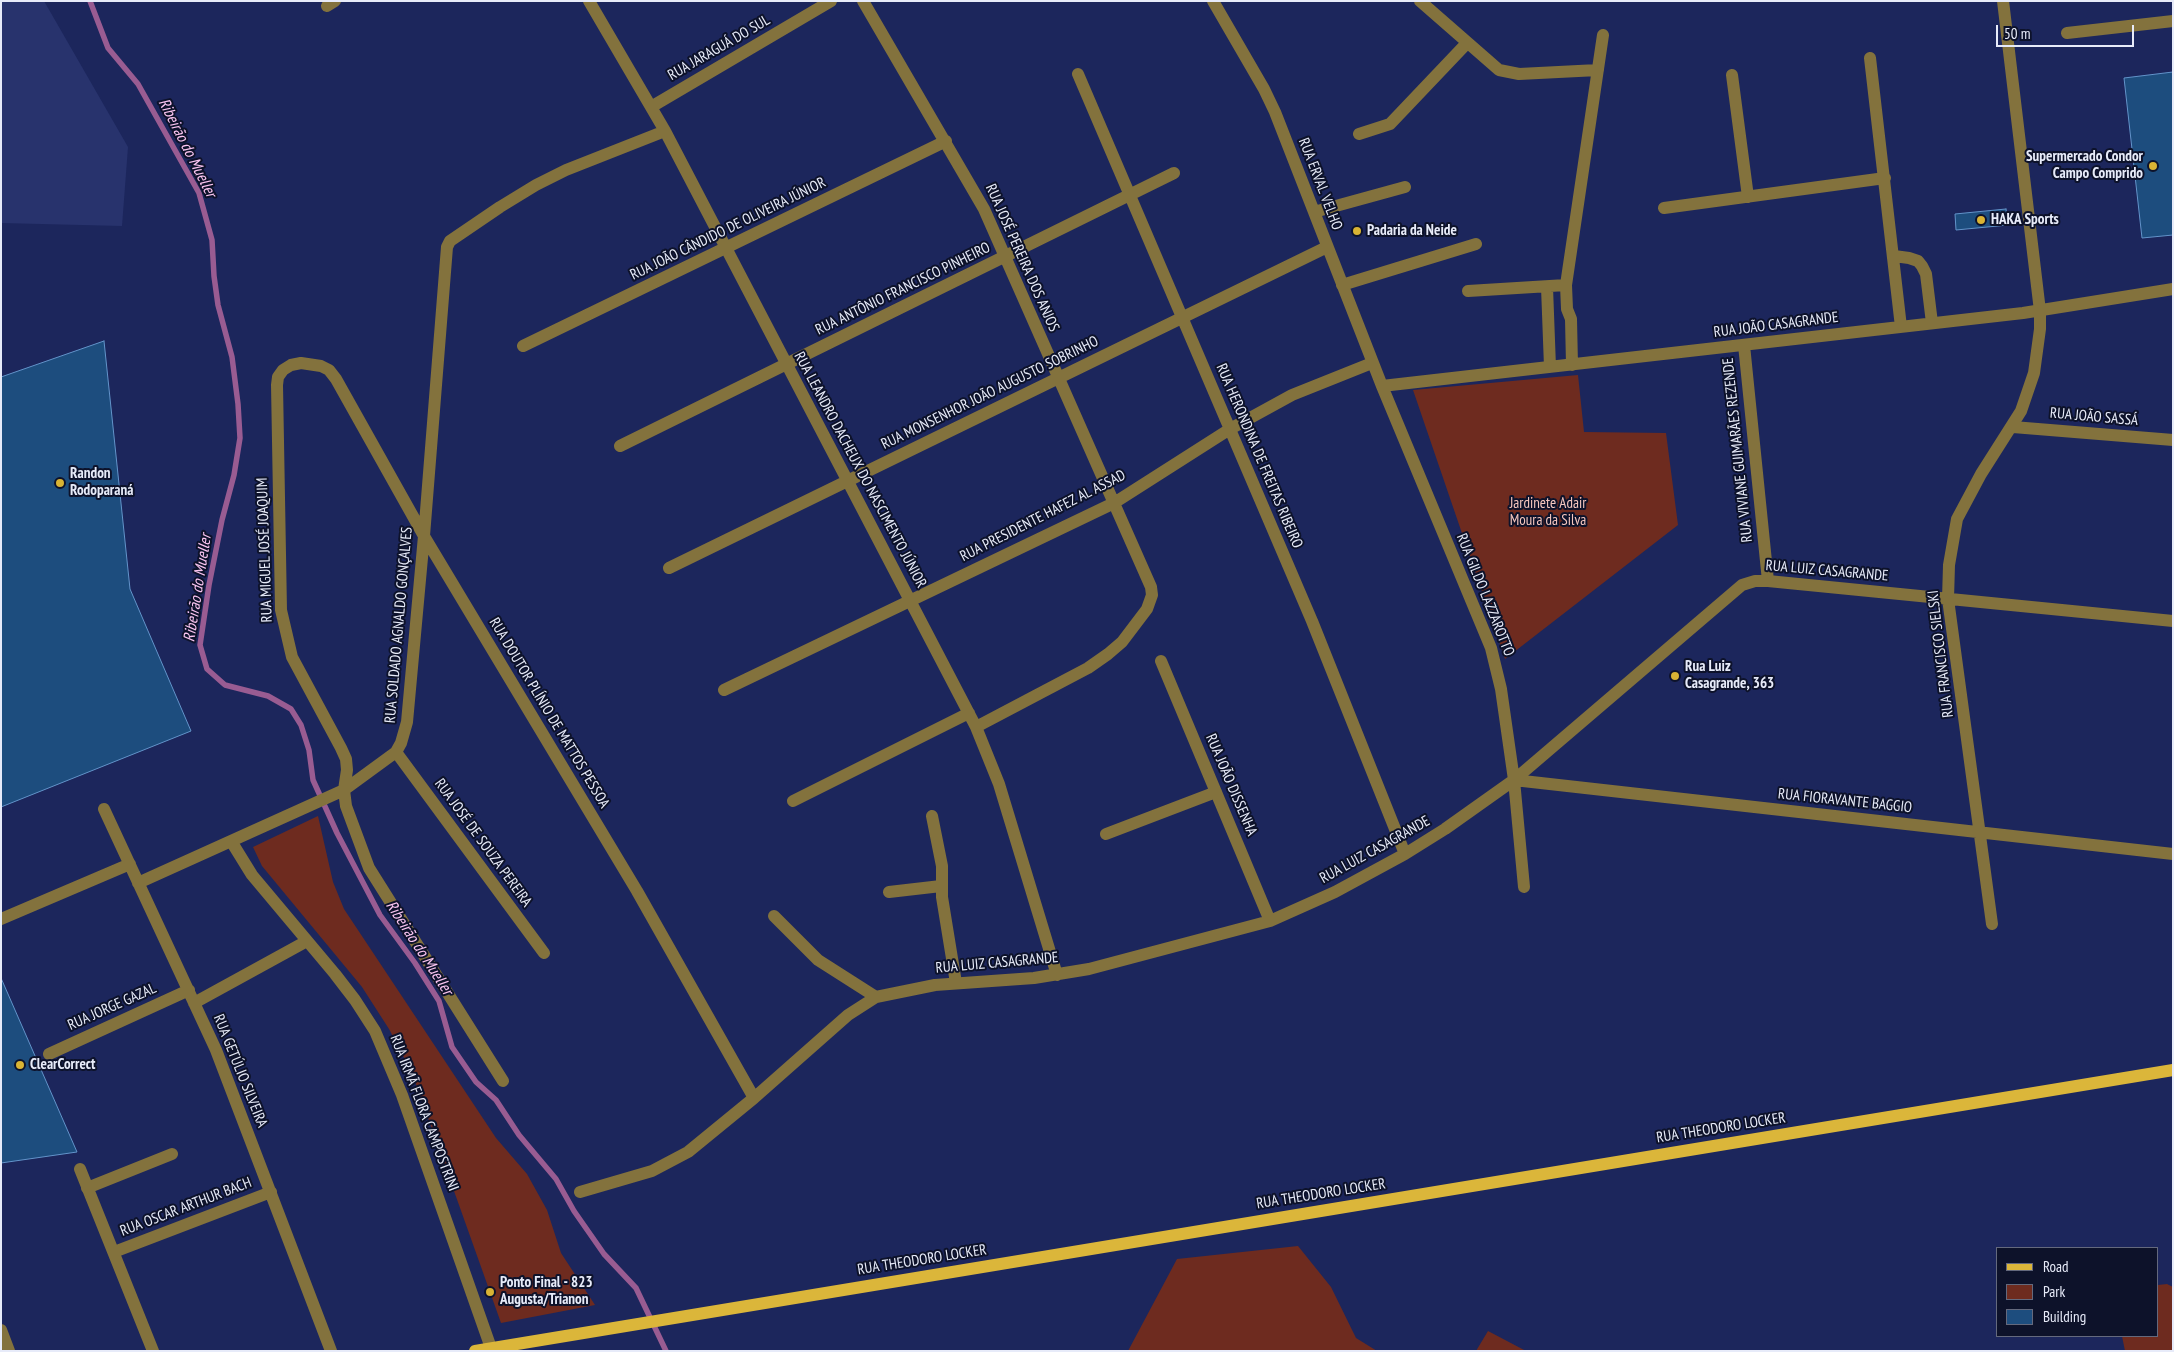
<!DOCTYPE html>
<meta charset="utf-8">
<style>
body{margin:0}
#map{position:relative;width:2174px;height:1352px;overflow:hidden;background:#1c265c;font-family:"PT Sans Narrow",sans-serif}
canvas{display:block}
.frame{position:absolute;inset:0;border:2px solid #e7ebf9;pointer-events:none}
.legend{position:absolute;left:1996px;top:1247px;width:162px;height:90px;box-sizing:border-box;background:#0d122a;border:1px solid #64697d;margin:0;padding:6px 9px;list-style:none;font-size:15px;color:#e7ebf9}
.legend li{display:flex;align-items:center;gap:10px;height:25px}
.legend b{width:25px;border:1px solid #64697d}
.scale{position:absolute;left:1996px;top:25px;width:138px;height:22px;box-sizing:border-box;border:2px solid #e7ebf9;border-top:0;padding-left:6px;font-size:15px;line-height:18px;white-space:nowrap;color:#e7ebf9;-webkit-text-stroke:4px #0d122a;paint-order:stroke}
</style>
<div id="map">
<canvas width="2174" height="1352"></canvas>
<div class="frame"></div>
<ul class="legend">
<li><b style="height:6px;background:#dbb63a"></b>Road</li>
<li><b style="height:14px;background:#6e2b1f"></b>Park</li>
<li><b style="height:14px;background:#1d4d7e"></b>Building</li>
</ul>
<div class="scale">50 m</div>
</div>
<script>
const c = document.querySelector('canvas').getContext('2d');
c.lineJoin = 'round';
function paint(path, color) {
  c.fillStyle = color;
  c.fill(path, 'evenodd');
}
function poly(rows) {
  const path = new Path2D();
  for (const r of rows) {
    path.moveTo(r[0], r[1]);
    for (let i = 2; i < r.length; i += 2) path.lineTo(r[i], r[i + 1]);
  }
  return path;
}
function strokePath(path, color, width, dash) {
  c.strokeStyle = color;
  c.lineWidth = width;
  c.lineCap = dash ? 'butt' : 'round';
  c.setLineDash(dash || []);
  c.stroke(path);
}
function write(font, color, halo, rows, align = 'center') {
  c.font = font + ' "PT Sans Narrow",sans-serif';
  c.lineWidth = 4;
  c.setLineDash([]);
  c.textBaseline = 'middle';
  c.strokeStyle = halo;
  c.fillStyle = color;
  for (const [text, x, y, turn = 0] of rows) {
    c.save();
    c.translate(x, y);
    c.rotate((+turn || 0) * Math.PI / 180);
    c.textAlign = isNaN(turn) ? turn : align;
    if (halo) c.strokeText(text, 0, 0);
    c.fillText(text, 0, 0);
    c.restore();
  }
}
paint(poly([
 [1,1,44,1,128,147,122,226,1,223]
]), '#28336d');
paint(poly([
 [1578,375,1584,432,1666,433,1678,525,1505,659,1413,390],
 [318,816,333,882,344,909,496,1138,527,1174,547,1210,561,1253,595,1305,501,1323,412,1073,389,1029,362,987,262,866,253,847],
 [1298,1246,1331,1287,1356,1338,1377,1351,1128,1351,1177,1259],
 [2167,1284,2173,1287,2173,1351,2125,1351,2122,1336,2158,1336,2158,1285],
 [1488,1331,1526,1351,1476,1351]
]), '#6e2b1f');
strokePath(poly([
 [90,1,108,48,138,84,199,193,212,240,214,276,218,305,232,357,238,404,240,438,234,475,222,520,209,585,200,645,207,669,225,685,268,696,291,709,301,725,309,750,313,780,337,833,380,915,415,963,439,1001,452,1047,476,1082,496,1100,519,1135,556,1179,574,1211,604,1254,636,1288,666,1351]
]), '#995c92', 5.5);
const building = poly([
 [2173,72,2173,235,2142,238,2124,78,2173,72],
 [2006,209,2008,225,1956,230,1955,214,2006,209],
 [104,341,130,589,191,731,1,807,1,377,104,341],
 [1,978,77,1152,1,1163,1,978]
]);
paint(building, '#1d4d7e');
strokePath(building, '#6394ca', 1);
strokePath(poly([
 [589,1,665,131,976,727,999,784,1057,975],
 [863,1,984,209,1151,587,1152,595,1147,609,1122,642,1108,654,1088,668,976,727],
 [1213,1,1264,89,1275,112,1382,386,1491,648,1501,689,1514,780,1524,887],
 [1420,1,1499,70,1519,74,1598,70],
 [327,6,335,1],
 [2067,33,2173,21],
 [1870,58,1901,327],
 [1078,74,1312,621,1405,854],
 [1732,75,1748,197],
 [651,107,831,1],
 [1359,134,1390,124,1467,43],
 [1664,208,1885,178],
 [1314,212,1405,187],
 [1894,256,1909,258,1918,261,1922,266,1926,274,1932,323],
 [1342,285,1476,244],
 [1547,287,1550,367],
 [1468,291,1566,285],
 [1744,345,1768,581],
 [523,346,946,141],
 [1572,365,1571,319,1567,309,1566,285,1603,35],
 [1382,386,2023,313,2173,289],
 [2013,427,2173,440],
 [620,446,1174,173],
 [669,568,1327,247],
 [1161,661,1270,921],
 [724,690,1114,503,1230,429,1292,395,1372,363],
 [396,752,544,953],
 [1514,780,2173,854],
 [793,801,969,713],
 [104,809,216,1050,331,1351],
 [932,816,942,866,942,897,956,983],
 [1106,834,1216,792],
 [231,841,252,875,335,974,355,1000,375,1031,402,1095,491,1348],
 [138,883,344,790,396,752,401,743,407,722,424,536,447,247,450,241,500,207,536,185,566,170,665,131],
 [889,892,941,886],
 [774,916,818,960,876,997],
 [1,919,130,864],
 [1992,924,1948,599,1949,565,1957,519,1981,474,2021,411,2034,373,2040,329,2040,311,2003,1],
 [194,1003,307,941],
 [49,1054,189,990],
 [503,1081,369,868,346,806,344,790,347,770,346,759,341,748,292,657,281,610,277,385,278,377,283,370,291,365,301,363,321,366,329,370,336,379,424,536,637,891,754,1098],
 [80,1169,153,1351],
 [87,1188,172,1154],
 [580,1192,652,1171,688,1152,754,1098,848,1015,876,997,935,985,1034,978,1089,969,1270,921,1335,892,1405,854,1445,829,1514,780,1742,585,1755,581,1768,581,2173,621],
 [114,1252,271,1192],
 [1,1330,9,1351]
]), '#83723d', 12);
strokePath(poly([
 [475,1351,2173,1070]
]), '#dbb63a', 12);
for (const [x, y, r, color] of [
 [2153,166,5,"#d9b334"],
 [1981,220,5,"#d9b334"],
 [1357,231,5,"#d9b334"],
 [60,483,5,"#d9b334"],
 [1675,676,5,"#d9b334"],
 [20,1065,5,"#d9b334"],
 [490,1292,5,"#d9b334"]
]) {
  const dot = new Path2D();
  dot.arc(x, y, r, 0, 2 * Math.PI);
  c.fillStyle = color;
  c.fill(dot);
  strokePath(dot, '#0d122a', 2);
}
write('15px', '#e7ebf9', '#0d122a', [
 ["RUA JARAGUÁ DO SUL",719,48,-30],
 ["RUA ERVAL VELHO",1320,184,69],
 ["RUA JOÃO CÂNDIDO DE OLIVEIRA JÚNIOR",728,229,-26],
 ["RUA JOSÉ PEREIRA DOS ANJOS",1022,258,66],
 ["RUA ANTÔNIO FRANCISCO PINHEIRO",903,289,-26],
 ["RUA JOÃO CASAGRANDE",1776,325,-7],
 ["RUA MONSENHOR JOÃO AUGUSTO SOBRINHO",990,393,-26],
 ["RUA JOÃO SASSÁ",2094,417,5],
 ["RUA VIVIANE GUIMARÃES REZENDE",1738,450,-96],
 ["RUA HERONDINA DE FREITAS RIBEIRO",1259,456,67],
 ["RUA LEANDRO DACHEUX DO NASCIMENTO JÚNIOR",860,470,62],
 ["RUA PRESIDENTE HAFEZ AL ASSAD",1043,516,-27],
 ["RUA MIGUEL JOSÉ JOAQUIM",265,550,-92],
 ["RUA LUIZ CASAGRANDE",1827,571,5],
 ["RUA GILDO LAZZAROTTO",1485,595,68],
 ["RUA SOLDADO AGNALDO GONÇALVES",399,625,-85],
 ["RUA FRANCISCO SIELSKI",1941,654,-97],
 ["RUA DOUTOR PLÍNIO DE MATTOS PESSOA",549,713,59],
 ["RUA JOÃO DISSENHA",1231,785,67],
 ["RUA FIORAVANTE BAGGIO",1845,801,6],
 ["RUA JOSÉ DE SOUZA PEREIRA",483,843,54],
 ["RUA LUIZ CASAGRANDE",1375,850,-29],
 ["RUA LUIZ CASAGRANDE",997,963,-5],
 ["RUA JORGE GAZAL",112,1007,-24],
 ["RUA GETÚLIO SILVEIRA",240,1071,68],
 ["RUA IRMÃ FLORA CAMPOSTRINI",424,1113,69],
 ["RUA THEODORO LOCKER",1721,1128,-9],
 ["RUA THEODORO LOCKER",1321,1194,-9],
 ["RUA OSCAR ARTHUR BACH",186,1207,-21],
 ["RUA THEODORO LOCKER",922,1260,-9]
]);
write('bold 15px', '#e7ebf9', '#0d122a', [
 ["Supermercado Condor",2143,157,"right"],
 ["Campo Comprido",2143,174,"right"],
 ["HAKA Sports",1991,220],
 ["Padaria da Neide",1367,231],
 ["Randon",70,474],
 ["Rodoparaná",70,491],
 ["Rua Luiz",1685,667],
 ["Casagrande, 363",1685,684],
 ["ClearCorrect",30,1065],
 ["Ponto Final - 823",500,1283],
 ["Augusta/Trianon",500,1300]
], 'left');
write('15px', '#f6c7be', '#0d122a', [
 ["Jardinete Adair",1548,504],
 ["Moura da Silva",1548,521]
]);
write('italic 16px', '#fbc6f2', '#0d122a', [
 ["Ribeirão do Mueller",187,148,63],
 ["Ribeirão do Mueller",198,588,-81],
 ["Ribeirão do Mueller",419,948,57]
]);
</script>
